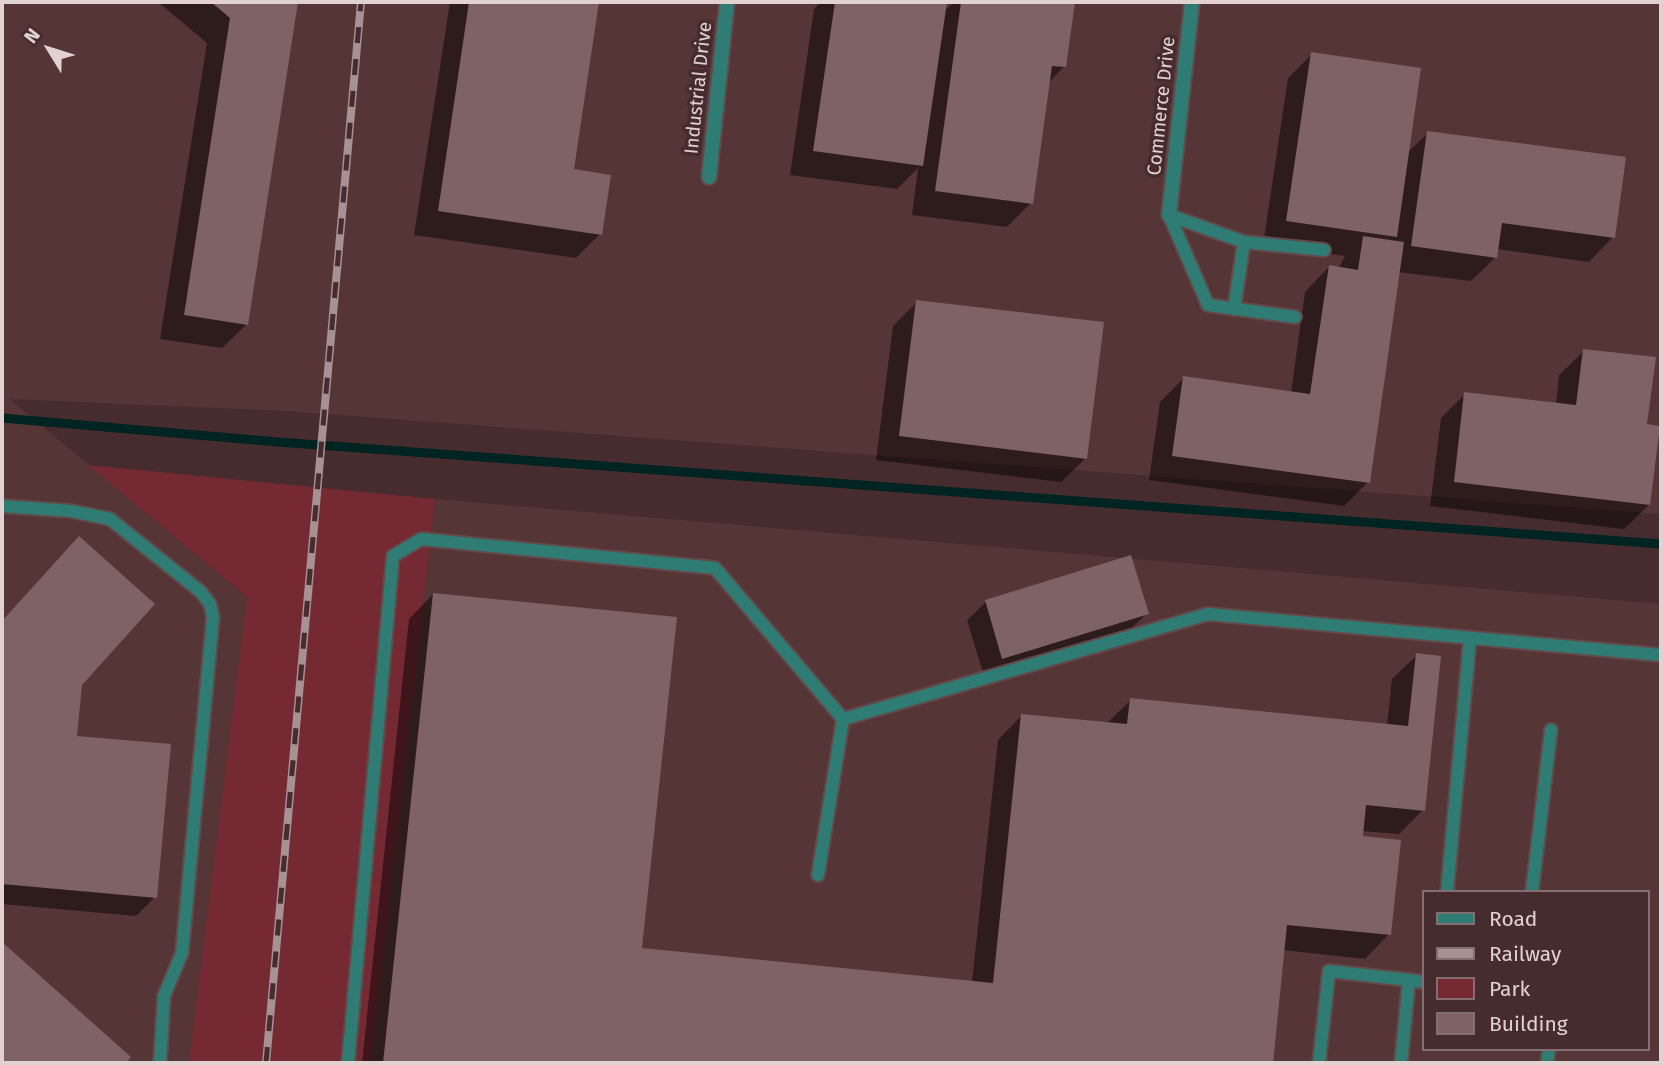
<!DOCTYPE html>
<style>
body{margin:0}
#map{position:relative;width:1663px;height:1065px;overflow:hidden;background:#462c2e;font-family:"Fira Sans",sans-serif}
canvas{display:block}
.frame{position:absolute;inset:0;border:4px solid #e2d1d1;pointer-events:none}
.legend{position:absolute;left:1422px;top:890px;width:228px;height:161px;box-sizing:border-box;background:#462c2e;border:2px solid #846e6f;margin:0;padding:9px 12px;list-style:none;font-size:21px;color:#e2d1d1}
.legend li{display:flex;align-items:center;gap:14px;height:35px}
.legend b{width:35px;border:2px solid #846e6f}
.north{position:absolute;left:14px;top:14px;width:70px;height:70px;-webkit-text-stroke:5px #462c2e;paint-order:stroke;rotate:308deg;font-size:19px;font-weight:700;line-height:28px;text-align:center;color:#e2d1d1}
.north::after{content:'';display:block;margin:auto;width:24px;height:32px;background:#e2d1d1;clip-path:polygon(50% 0,100% 100%,50% 72%,0 100%)}
</style>
<div id="map">
<canvas width="1663" height="1065"></canvas>
<div class="frame"></div>
<ul class="legend">
<li><b style="height:9px;background:#2e7c74"></b>Road</li>
<li><b style="height:9px;background:#a69293"></b>Railway</li>
<li><b style="height:19px;background:#752932"></b>Park</li>
<li><b style="height:19px;background:#7f6263"></b>Building</li>
</ul>
<div class="north">N</div>
</div>
<script>
const c = document.querySelector('canvas').getContext('2d');
c.lineJoin = 'round';
function paint(path, color) {
  c.fillStyle = color;
  c.fill(path, 'evenodd');
}
function poly(rows) {
  const path = new Path2D();
  for (const r of rows) {
    path.moveTo(r[0], r[1]);
    for (let i = 2; i < r.length; i += 2) path.lineTo(r[i], r[i + 1]);
  }
  return path;
}
function strokePath(path, color, width, dash) {
  c.strokeStyle = color;
  c.lineWidth = width;
  c.lineCap = dash ? 'butt' : 'round';
  c.setLineDash(dash || []);
  c.stroke(path);
}
function write(font, color, halo, rows, align = 'center') {
  c.font = font + ' "Fira Sans",sans-serif';
  c.lineWidth = 7;
  c.setLineDash([]);
  c.textBaseline = 'middle';
  c.strokeStyle = halo;
  c.fillStyle = color;
  for (const [text, x, y, turn = 0] of rows) {
    c.save();
    c.translate(x, y);
    c.rotate((+turn || 0) * Math.PI / 180);
    c.textAlign = isNaN(turn) ? turn : align;
    if (halo) c.strokeText(text, 0, 0);
    c.fillText(text, 0, 0);
    c.restore();
  }
}
paint(poly([
 [2,2,1661,2,1661,514,286,411,10,399,247,597,206,1063,2,1063],
 [435,499,1661,604,1661,1063,370,1063],
 [1423,892,1647,892,1647,1049,1423,1049]
]), '#563537');
paint(poly([
 [88,465,435,499,371,1063,189,1063,247,597]
]), '#752932');
paint(poly([
 [158,2,297,2,247,324,222,348,160,339,207,43],
 [450,2,597,2,572,171,600,234,576,258,414,235],
 [821,2,945,2,943,12,954,2,1074,2,1065,66,1047,84,1031,203,1007,227,912,215,918,168,897,189,790,175,814,9],
 [1312,54,1407,153,1428,133,1613,237,1589,262,1497,249,1496,257,1471,281,1398,272,1368,482,1344,506,1149,480,1160,402,1184,378,1291,393,1305,292,1329,267,1338,269,1345,256,1263,245,1288,78],
 [917,302,1086,458,1061,482,876,460,893,326],
 [1584,351,1645,425,1649,505,1624,529,1430,506,1441,418,1465,394,1556,405,1559,375],
 [61,557,81,684,76,737,155,897,136,916,2,904,2,622],
 [433,594,640,949,972,982,998,740,1022,715,1106,724,1131,700,1387,725,1392,679,1417,655,1423,810,1399,834,1362,831,1361,838,1389,934,1365,959,1283,950,1271,1063,362,1063,409,619],
 [986,602,1147,613,1128,632,984,676,967,620],
 [2,944,129,1057,123,1063,2,1063]
]), '#0007');
strokePath(poly([
 [2,418,278,442,1661,544]
]), '#002421', 9);
paint(poly([
 [211,2,298,2,248,325,184,315,230,18],
 [469,2,599,2,574,169,611,175,602,235,438,211],
 [835,2,947,2,923,166,813,151],
 [961,2,1075,2,1066,67,1052,66,1033,204,935,191],
 [1311,52,1421,68,1397,237,1286,221],
 [1427,131,1626,157,1615,238,1502,223,1497,258,1411,246],
 [1363,236,1404,242,1370,483,1172,456,1183,376,1310,394,1329,265,1358,270],
 [916,300,1104,322,1087,459,899,436],
 [1583,349,1656,357,1647,424,1660,426,1650,505,1454,482,1464,392,1576,405],
 [79,536,155,604,82,685,77,736,171,744,157,898,2,884,2,621],
 [1131,555,1149,614,1002,659,985,600],
 [433,593,677,617,642,948,993,983,1021,714,1127,724,1130,698,1408,726,1416,653,1441,656,1425,811,1366,805,1363,836,1401,840,1391,935,1287,925,1273,1063,383,1063],
 [2,942,131,1057,126,1063,2,1063]
]), '#7f6263');
const lane = poly([
 [1169,215,1208,305,1295,317],
 [1169,215,1244,242,1324,250],
 [1234,309,1244,242],
 [2,506,71,511,110,519,201,592,210,604,213,617,182,953,164,996,160,1063],
 [843,719,1208,614,1661,655],
 [1447,892,1470,638],
 [1532,892,1551,730],
 [348,1063,393,556,421,539,715,568,843,719,818,875],
 [1319,1063,1329,971,1409,980],
 [1401,1063,1409,980,1423,982],
 [1547,1063,1549,1049]
]);
const street = poly([
 [709,177,727,2],
 [1169,215,1192,2]
]);
strokePath(lane, '#624a4b', 16);
strokePath(street, '#624a4b', 18);
strokePath(lane, '#2e7c74', 12);
strokePath(street, '#2e7c74', 14);
const rail = poly([
 [266,1063,361,2]
]);
strokePath(rail, '#a69293', 8);
strokePath(rail, '#462c2e', 5, [16]);
write('19px', '#e2d1d1', '#462c2e', [
 ["Industrial Drive",699,88,-84],
 ["Commerce Drive",1162,106,-84]
]);
</script>
